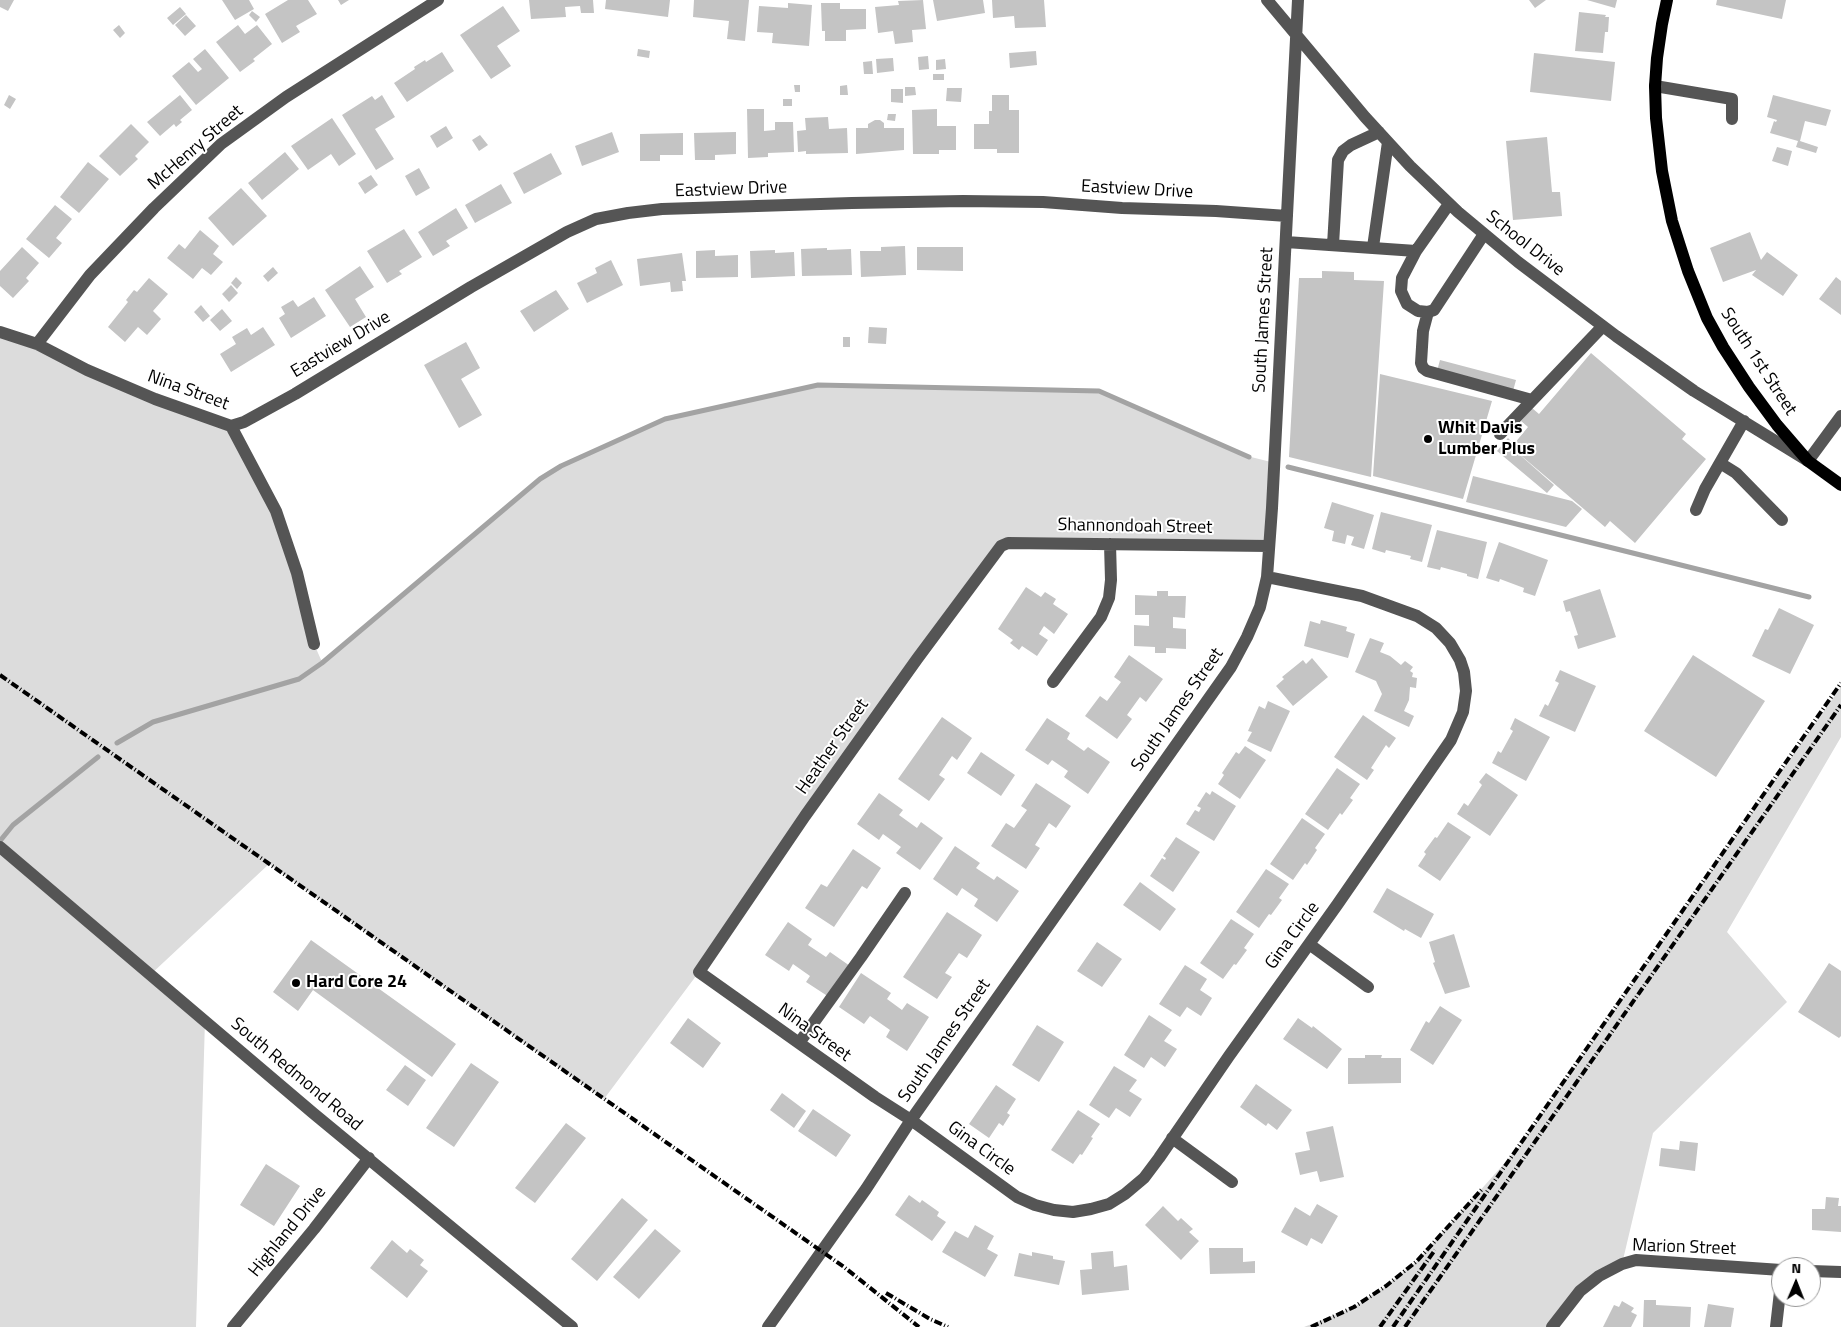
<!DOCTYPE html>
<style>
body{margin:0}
#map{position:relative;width:1841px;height:1327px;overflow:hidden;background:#fff;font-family:"Titillium Web",sans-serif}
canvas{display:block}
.north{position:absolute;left:1771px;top:1257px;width:50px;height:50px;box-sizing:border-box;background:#fff;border:1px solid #999;border-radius:50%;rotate:1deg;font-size:14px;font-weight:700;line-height:20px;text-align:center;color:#000}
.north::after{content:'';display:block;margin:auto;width:18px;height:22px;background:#000;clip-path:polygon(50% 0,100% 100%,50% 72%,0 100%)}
</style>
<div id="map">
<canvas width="1841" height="1327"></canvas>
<div class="north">N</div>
</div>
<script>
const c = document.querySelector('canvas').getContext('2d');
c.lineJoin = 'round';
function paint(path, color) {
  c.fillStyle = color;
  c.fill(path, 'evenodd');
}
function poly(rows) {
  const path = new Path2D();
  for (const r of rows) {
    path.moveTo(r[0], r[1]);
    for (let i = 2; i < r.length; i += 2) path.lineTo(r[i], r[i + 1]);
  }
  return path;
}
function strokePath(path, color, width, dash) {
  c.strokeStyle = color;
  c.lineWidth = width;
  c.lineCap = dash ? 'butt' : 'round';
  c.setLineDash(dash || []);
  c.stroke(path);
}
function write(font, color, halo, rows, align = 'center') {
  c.font = font + ' "Titillium Web",sans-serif';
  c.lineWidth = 4;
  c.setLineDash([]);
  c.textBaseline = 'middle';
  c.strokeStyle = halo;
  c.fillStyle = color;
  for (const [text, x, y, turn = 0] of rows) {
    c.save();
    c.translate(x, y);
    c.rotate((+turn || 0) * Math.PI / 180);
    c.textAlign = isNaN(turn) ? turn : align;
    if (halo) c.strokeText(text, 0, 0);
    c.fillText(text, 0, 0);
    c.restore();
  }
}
paint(poly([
 [0,332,231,426,292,557,314,644,322,662,540,479,561,466,665,419,818,385,1099,391,1247,456,1275,463,1269,546,1008,543,699,972,604,1099,269,864,150,975,205,1020,196,1327,0,1327],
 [1841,687,1841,737,1727,932,1787,1002,1653,1133,1622,1264,1599,1276,1552,1327,1304,1327,1354,1307,1386,1286,1417,1261,1519,1147,1748,818]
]), '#dcdcdc');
strokePath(poly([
 [1288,467,1809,597],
 [117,743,153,722,299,679,322,663,540,479,561,466,665,419,818,385,1099,391,1249,457],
 [0,841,13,825,98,757]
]), '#a3a3a3', 5);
paint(poly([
 [0,0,14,0,8,11,0,7],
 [222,0,249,0,254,9,235,20],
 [288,0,308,0,317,14,296,26,300,32,282,43,265,14],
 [338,0,349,0,341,5],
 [529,0,593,0,594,13,581,13,580,6,565,7,566,17,531,19],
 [606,0,670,0,668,17,605,9],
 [694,0,749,0,745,41,727,39,729,21,693,17],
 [923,0,926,29,912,30,913,42,895,44,893,31,878,33,875,7,899,5,898,1],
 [933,0,983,0,985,13,937,21],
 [992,0,1044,0,1046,27,1015,28,1014,16,993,18],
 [1529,0,1546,0,1535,8],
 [1587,0,1617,0,1615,8],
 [1717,0,1786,0,1782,19,1716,5],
 [788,3,812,5,809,46,772,43,773,33,757,32,759,6,788,8],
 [821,3,840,3,840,9,866,9,866,29,846,30,846,41,825,41,825,31,822,31],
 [503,6,520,31,497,46,511,66,491,79,460,35],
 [180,7,186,14,173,25,167,18],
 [252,11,260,17,256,22,249,15],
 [1579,12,1606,15,1605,17,1609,17,1608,32,1605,32,1603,53,1575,51],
 [186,15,196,26,185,36,175,25],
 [119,25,125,33,120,38,113,30],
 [238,25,245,34,257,25,272,44,253,59,255,61,240,72,216,42],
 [205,49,229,78,196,105,172,76,189,62,198,72,202,69,193,59],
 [638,49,650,51,649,58,637,56],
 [1036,51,1037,65,1010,68,1009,53],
 [442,52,454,71,407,102,394,83,415,69,414,67,425,60,426,62],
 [1534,53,1615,62,1611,101,1530,92],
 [928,56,929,69,919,70,918,57],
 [893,58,894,71,877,73,876,59],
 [945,59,946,69,936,70,936,60],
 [872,61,873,74,864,74,863,62],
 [933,74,944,74,944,80,933,80],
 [794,85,800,85,800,92,795,92],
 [847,85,848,95,840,95,840,86],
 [905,87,915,87,916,95,905,96],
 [947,88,962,88,961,102,946,101],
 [891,89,903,89,903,103,891,102],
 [9,95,16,99,10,109,4,105],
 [180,95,192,110,180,120,182,122,176,127,174,124,160,136,147,122],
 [382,95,395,117,375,129,394,159,376,170,342,115,372,96,375,100],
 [992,95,1009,95,1009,110,1019,110,1019,153,997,153,997,149,974,149,974,124,989,124,989,111,992,111],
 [1773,95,1831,110,1826,126,1805,121,1800,141,1818,147,1816,153,1796,147,1798,141,1770,133,1774,121,1776,122,1777,120,1767,117],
 [783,99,792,99,792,106,783,106],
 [747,109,764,109,764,131,775,130,775,122,793,122,794,152,768,153,768,157,748,158],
 [937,109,937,126,956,126,956,150,939,150,939,154,913,154,912,110],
 [888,114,896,114,895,121,887,120],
 [828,117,829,129,847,128,848,153,806,154,806,151,798,152,797,131,806,130,805,118],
 [332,118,356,154,339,166,331,154,308,170,291,146],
 [875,120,880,120,884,123,884,128,904,128,904,150,856,154,856,128,868,128,868,124],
 [131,124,149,142,135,156,138,159,120,176,99,156],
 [446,126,453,138,437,148,430,136],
 [612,132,619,152,582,166,575,146],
 [736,132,736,154,715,155,715,160,695,160,694,133],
 [683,133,683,155,660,155,660,161,640,161,640,134],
 [480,135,488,145,479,151,472,140],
 [1547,137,1552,192,1560,192,1562,216,1513,220,1506,141],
 [1777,147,1792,151,1788,166,1772,161],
 [285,152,299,169,262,200,248,183],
 [551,153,562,174,524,194,513,173],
 [88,162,109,179,79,213,60,197],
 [419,168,430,188,416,196,405,176],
 [371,175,378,185,365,194,358,183],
 [501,184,512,203,475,223,465,205],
 [241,188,267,216,233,246,208,218],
 [55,205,72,219,56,238,62,243,49,258,26,239],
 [456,208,468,228,446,241,450,246,433,256,418,232],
 [404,229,422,257,399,271,402,274,387,283,367,251],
 [200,230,219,246,213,254,223,262,211,275,202,268,193,279,167,258,179,244,185,249],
 [1750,232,1761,260,1767,252,1798,275,1783,296,1752,275,1756,270,1723,282,1710,248],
 [905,246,906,275,861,277,860,251,881,251,881,247],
 [22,247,39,263,26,278,29,281,13,298,0,286,0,271],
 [917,247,963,247,963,271,917,270],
 [827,248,827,250,851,249,852,275,802,276,801,249],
 [715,250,715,256,738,255,738,277,696,278,696,251],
 [775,250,775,253,794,252,795,276,751,278,750,251],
 [682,253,686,281,682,281,683,291,671,292,670,282,640,286,637,259],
 [611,260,623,285,587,303,577,283,597,273,595,268],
 [360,266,374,287,355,299,366,317,350,327,325,290],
 [273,267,278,273,268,282,263,276],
 [1322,271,1354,272,1354,280,1384,281,1371,477,1289,457,1299,278,1322,278],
 [236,277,242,283,237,289,231,283],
 [1836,277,1841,281,1841,315,1819,299],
 [149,278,168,294,153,311,161,319,147,335,138,327,125,342,108,327,128,302,126,300,134,290,137,292],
 [231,285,238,293,229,302,222,294],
 [556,290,569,309,534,332,520,311],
 [314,297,326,316,291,338,279,318,285,314,281,307,293,300,298,307],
 [201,305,210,316,203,322,194,312],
 [222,309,232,321,220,331,210,320],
 [263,327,275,345,231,372,220,354,236,344,232,337,247,328,251,335],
 [869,327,887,328,886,344,868,343],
 [843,337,850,337,850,347,843,347],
 [466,342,480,368,461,379,482,415,459,428,424,365],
 [1591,353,1686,434,1682,439,1706,459,1635,543,1610,521,1605,527,1511,447,1554,485,1547,493,1497,451,1508,438,1514,444,1528,427,1521,421,1532,408,1539,414],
 [1440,360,1516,380,1513,391,1437,371],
 [1380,374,1492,401,1463,499,1373,476],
 [1473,476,1572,501,1582,509,1566,527,1466,502],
 [1332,502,1374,515,1364,549,1351,545,1354,537,1347,535,1345,544,1332,541,1334,531,1324,528],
 [1381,512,1432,525,1422,562,1410,559,1411,556,1386,550,1385,553,1372,549],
 [1437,530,1487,542,1478,579,1467,576,1467,574,1441,567,1440,570,1427,567],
 [1499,542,1548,560,1535,596,1523,592,1524,588,1500,579,1499,582,1486,578],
 [1026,587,1041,597,1045,592,1056,599,1053,604,1068,614,1054,634,1044,626,1039,634,1048,640,1037,656,1022,646,1019,650,1010,643,1013,640,998,629],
 [1600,589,1616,637,1578,649,1574,636,1578,635,1570,611,1566,612,1563,601],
 [1157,591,1168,591,1168,596,1186,596,1185,618,1173,617,1173,628,1186,629,1186,649,1166,648,1166,653,1155,653,1155,647,1134,646,1134,625,1149,626,1149,615,1135,615,1135,595,1157,596],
 [1779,608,1814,625,1790,674,1752,656,1765,629,1768,630],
 [1321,620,1347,627,1346,631,1355,634,1348,658,1304,646,1310,621,1320,624],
 [1370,638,1384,643,1380,652,1390,656,1401,665,1405,661,1413,667,1410,671,1413,673,1412,677,1417,678,1416,688,1410,687,1409,700,1404,711,1414,716,1409,727,1374,711,1382,694,1376,681,1355,672],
 [1129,655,1163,679,1146,702,1140,697,1127,715,1132,719,1117,739,1085,716,1100,696,1107,701,1121,682,1114,677],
 [1693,655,1765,701,1716,777,1644,731],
 [1312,658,1328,677,1293,706,1276,686,1284,679,1282,677,1303,660,1306,664],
 [1560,670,1596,686,1575,732,1539,716,1545,704,1548,706,1559,683,1555,681],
 [1268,701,1290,711,1271,752,1247,741,1252,732,1248,731,1259,706,1265,709],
 [1363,715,1396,738,1389,748,1386,745,1371,768,1374,770,1367,780,1334,757],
 [942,717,972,738,957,760,952,756,939,775,945,779,929,801,898,779],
 [1047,718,1070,733,1067,739,1084,751,1088,747,1110,762,1088,794,1064,777,1068,771,1052,760,1048,765,1025,750],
 [1515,718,1550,737,1526,781,1492,763,1498,751,1501,753,1513,731,1510,729],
 [1245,746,1266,760,1240,799,1218,784,1224,775,1222,773,1236,752,1239,754],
 [981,752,1015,775,1001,796,967,773],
 [1337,768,1360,784,1350,798,1353,800,1342,815,1340,813,1328,830,1305,814],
 [1486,773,1518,795,1490,836,1457,814,1464,803,1468,806,1482,785,1479,782],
 [1036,783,1071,806,1056,828,1049,823,1035,845,1040,848,1026,869,991,846,1006,823,1014,828,1027,810,1021,806],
 [1212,791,1236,806,1214,841,1186,824,1195,810,1199,812,1201,808,1197,806,1206,792,1210,795],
 [879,793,903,810,899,815,917,828,921,822,943,838,920,870,896,853,901,847,883,834,879,840,857,824],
 [1302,818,1325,834,1315,848,1317,850,1307,865,1305,863,1293,880,1270,864],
 [1448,822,1471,837,1440,881,1418,866,1426,854,1424,852,1435,837,1437,838],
 [1176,837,1200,852,1173,892,1150,876,1162,858,1165,860,1166,858,1163,856],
 [955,846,980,863,976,868,994,880,997,876,1019,891,997,922,974,906,978,899,962,888,957,896,933,879],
 [853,849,881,868,867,889,862,886,834,927,805,908,821,884,827,887],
 [1266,869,1289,884,1279,898,1282,900,1271,915,1269,914,1259,928,1236,912],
 [1140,882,1176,909,1160,931,1123,905],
 [1387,888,1434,914,1421,938,1405,929,1404,931,1373,912],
 [947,912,982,935,967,958,959,953,945,973,952,977,937,999,903,977],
 [1231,919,1254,934,1244,948,1247,950,1236,965,1234,964,1223,979,1200,963],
 [788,922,812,939,808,945,826,957,830,952,850,966,829,997,806,982,810,976,793,964,789,971,765,955],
 [1454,934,1470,987,1445,994,1433,963,1435,962,1429,942],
 [311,940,456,1044,432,1077,313,990,298,1011,273,992],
 [1097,942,1122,959,1102,987,1077,971],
 [1829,963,1841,971,1841,1036,1839,1038,1798,1012],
 [1185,965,1207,979,1200,990,1212,998,1201,1016,1187,1007,1180,1017,1159,1004],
 [861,973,891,993,887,999,902,1010,907,1003,929,1017,907,1051,886,1037,890,1030,870,1016,864,1024,839,1007],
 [1440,1006,1462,1020,1433,1065,1410,1050,1426,1021,1429,1023],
 [1149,1015,1172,1030,1164,1041,1177,1049,1165,1067,1151,1057,1144,1068,1124,1055],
 [688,1018,721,1043,703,1068,670,1043],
 [1298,1018,1312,1028,1313,1026,1342,1049,1327,1069,1283,1039],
 [1037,1025,1064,1042,1039,1082,1012,1065],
 [1365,1055,1382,1055,1381,1058,1401,1058,1401,1083,1348,1084,1348,1058,1365,1058],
 [471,1063,499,1082,454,1147,426,1128],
 [405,1065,426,1080,408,1106,386,1090],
 [1114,1066,1137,1080,1129,1091,1142,1099,1130,1117,1116,1108,1109,1118,1089,1105],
 [1256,1084,1292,1110,1277,1130,1268,1123,1266,1126,1240,1107],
 [996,1085,1016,1099,1007,1113,1010,1115,1003,1126,999,1123,989,1138,969,1124],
 [782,1093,806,1111,794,1128,770,1110],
 [813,1109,851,1135,836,1157,798,1131],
 [1078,1110,1100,1124,1091,1137,1093,1138,1082,1155,1080,1154,1073,1164,1051,1150],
 [566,1123,586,1138,535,1203,515,1188],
 [1333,1126,1344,1177,1320,1182,1317,1171,1300,1175,1295,1153,1310,1150,1306,1132],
 [1680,1141,1698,1143,1695,1171,1659,1166,1661,1148,1679,1150],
 [266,1164,300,1186,274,1226,240,1205],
 [909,1195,920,1203,922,1200,939,1212,937,1216,946,1222,932,1241,895,1215],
 [1826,1197,1839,1198,1838,1206,1841,1206,1841,1232,1812,1230,1812,1209,1825,1209],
 [622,1198,648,1220,597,1281,571,1259],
 [1317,1204,1338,1216,1322,1244,1311,1238,1307,1246,1281,1232,1295,1207,1310,1216],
 [1163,1206,1178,1221,1181,1218,1193,1229,1189,1232,1199,1241,1181,1260,1145,1225],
 [975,1225,994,1236,987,1249,998,1255,985,1277,942,1252,955,1231,968,1238],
 [655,1229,681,1251,639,1299,613,1277],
 [392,1240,407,1253,410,1249,424,1260,420,1265,428,1271,407,1298,370,1268],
 [1209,1248,1243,1248,1243,1262,1255,1261,1255,1273,1210,1274],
 [1113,1251,1114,1267,1127,1265,1129,1290,1082,1295,1080,1270,1092,1269,1091,1253],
 [1032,1252,1053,1256,1053,1259,1065,1261,1059,1285,1014,1276,1019,1253,1032,1256],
 [1644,1300,1656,1300,1656,1305,1691,1307,1690,1327,1643,1327],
 [1622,1301,1634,1308,1631,1312,1637,1315,1631,1327,1603,1327,1614,1305,1619,1307],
 [1708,1304,1734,1308,1731,1327,1704,1327]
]), '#c4c4c4');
strokePath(poly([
 [1267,0,1365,117,1410,166,1458,212,1518,262,1616,336,1694,391,1808,461,1841,416],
 [1655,86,1732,99,1732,119],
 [1449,204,1416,251,1402,278,1401,291,1407,304,1418,311,1428,312,1434,310,1484,234],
 [1286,242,1416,251],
 [1333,245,1338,160,1343,151,1351,145,1379,132],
 [1373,247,1388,142],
 [1428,312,1423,331,1421,363,1423,368,1427,371,1532,400],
 [0,332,37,344,87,370,155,399,231,426,276,511,297,573,314,644],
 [37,344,90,275,154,208,221,144,286,97,438,0],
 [231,426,244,422,295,394,471,287,567,232,596,219,628,213,662,209,852,203,963,201,1043,202,1122,208,1216,211,1287,216],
 [1500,434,1603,326],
 [1720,463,1736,473,1782,520],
 [1696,510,1705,489,1744,421],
 [1267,577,1362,596,1417,616,1436,628,1450,643,1460,660,1464,672,1466,691,1463,712,1451,740,1337,905,1229,1056,1159,1158,1144,1178,1125,1194,1109,1204,1091,1209,1073,1212,1054,1210,1035,1205,1017,1197,911,1120,875,1097,699,972,805,816,917,659,1001,546,1008,543,1269,546],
 [1053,682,1101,617,1109,598,1111,580,1110,544],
 [0,847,313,1113,572,1327],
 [1309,944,1368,987],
 [799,1043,861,957,905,893],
 [1172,1138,1232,1182],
 [1811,1271,1841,1272],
 [233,1327,314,1229,369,1158],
 [768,1327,866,1189,911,1120,1231,667,1247,637,1260,607,1267,577,1272,508,1298,0],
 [1552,1327,1580,1291,1599,1276,1622,1264,1636,1260,1781,1270],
 [1776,1327,1781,1283]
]), '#555', 12);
strokePath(poly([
 [1667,0,1662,24,1657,58,1655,86,1656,118,1662,171,1672,221,1688,271,1707,318,1723,347,1749,387,1777,425,1808,461,1841,485]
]), '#000', 12);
strokePath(poly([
 [0,675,844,1267,919,1327],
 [886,1293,930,1319,948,1327],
 [1311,1327,1354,1307,1386,1286,1417,1261,1483,1188],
 [1380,1327,1435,1250],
 [1393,1327,1841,683],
 [1405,1327,1841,705]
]), '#000', 4, [8, 2.5, 1, 2.5]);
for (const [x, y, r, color] of [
 [1428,439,5,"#000"],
 [296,983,5,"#000"]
]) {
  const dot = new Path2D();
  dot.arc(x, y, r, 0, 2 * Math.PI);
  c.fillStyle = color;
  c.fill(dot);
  strokePath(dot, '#fff', 2);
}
write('18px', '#000', '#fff', [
 ["McHenry Street",196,148,-41],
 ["Eastview Drive",731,190,-2],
 ["Eastview Drive",1137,190,3],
 ["School Drive",1525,244,38],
 ["South James Street",1264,320,-87],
 ["Eastview Drive",341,345,-31],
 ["South 1st Street",1758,362,57],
 ["Nina Street",188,391,20],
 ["Shannondoah Street",1135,527,1],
 ["South James Street",1178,710,-55],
 ["Heather Street",833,747,-55],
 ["Gina Circle",1293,936,-54],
 ["Nina Street",814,1033,36],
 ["South James Street",945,1041,-55],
 ["South Redmond Road",296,1075,40],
 ["Gina Circle",981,1149,36],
 ["Highland Drive",288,1232,-51],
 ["Marion Street",1684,1248,2]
]);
write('bold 18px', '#000', '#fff', [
 ["Whit Davis",1438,429],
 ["Lumber Plus",1438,450],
 ["Hard Core 24",306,983]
], 'left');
</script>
